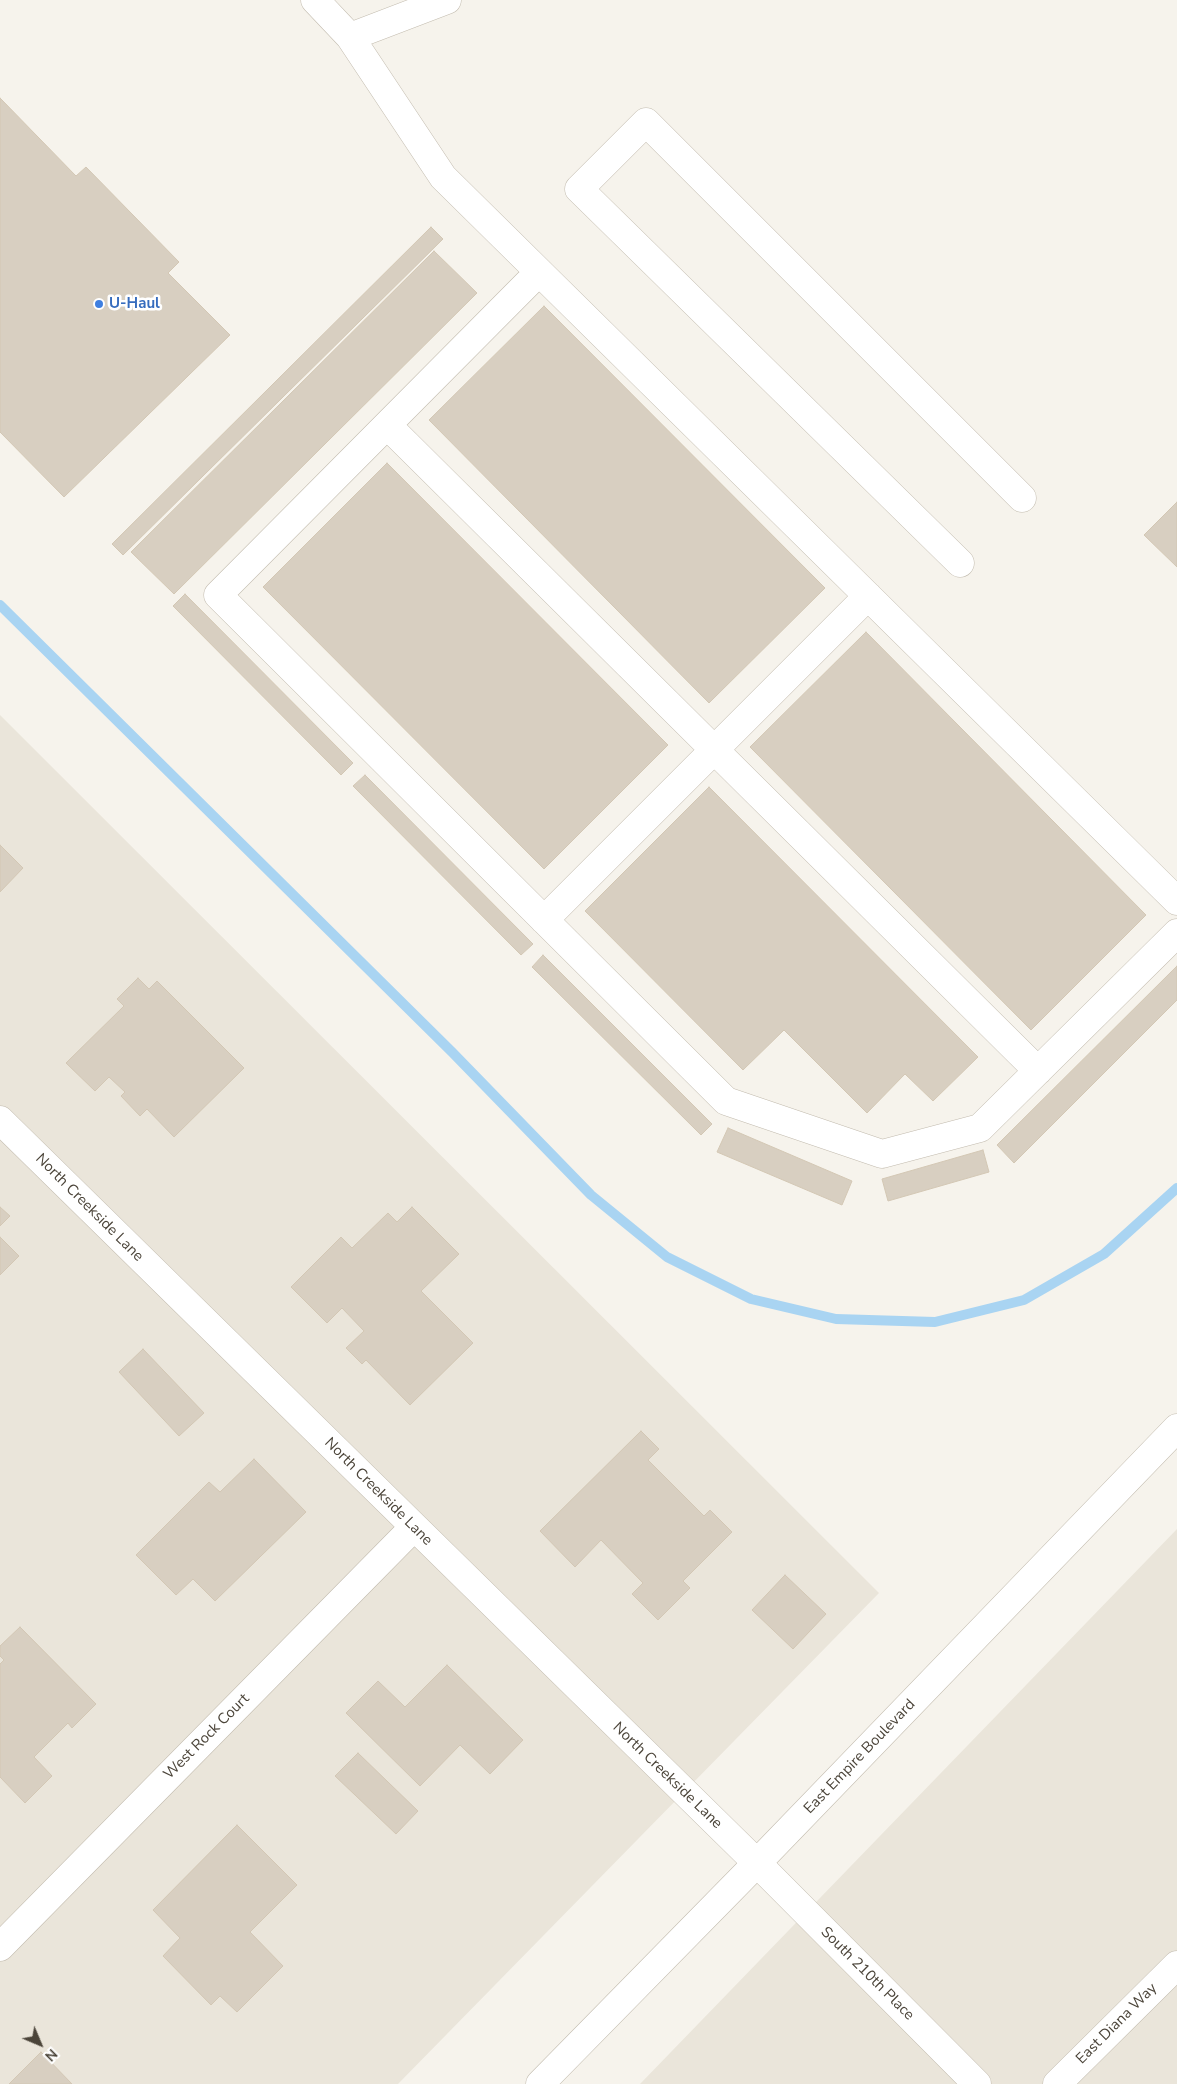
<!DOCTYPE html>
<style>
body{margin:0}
#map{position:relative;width:1177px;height:2084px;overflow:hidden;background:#f6f3ec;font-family:"Nunito Sans",sans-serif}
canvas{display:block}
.north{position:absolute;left:15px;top:2019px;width:50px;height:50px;-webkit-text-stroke:4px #fff;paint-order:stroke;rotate:135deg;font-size:14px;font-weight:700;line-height:20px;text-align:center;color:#4b4439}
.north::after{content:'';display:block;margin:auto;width:18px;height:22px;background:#4b4439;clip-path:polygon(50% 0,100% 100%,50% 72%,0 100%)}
</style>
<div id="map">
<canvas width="1177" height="2084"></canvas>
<div class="north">N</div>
</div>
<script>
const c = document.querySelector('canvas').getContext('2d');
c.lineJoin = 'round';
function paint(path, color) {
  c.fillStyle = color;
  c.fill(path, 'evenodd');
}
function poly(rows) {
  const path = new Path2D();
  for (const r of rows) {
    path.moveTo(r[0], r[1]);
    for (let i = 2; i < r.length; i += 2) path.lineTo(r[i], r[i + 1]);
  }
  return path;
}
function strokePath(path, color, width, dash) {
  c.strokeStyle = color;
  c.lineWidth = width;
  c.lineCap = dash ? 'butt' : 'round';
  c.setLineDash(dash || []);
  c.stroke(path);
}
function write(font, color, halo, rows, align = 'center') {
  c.font = font + ' "Nunito Sans",sans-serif';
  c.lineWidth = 5;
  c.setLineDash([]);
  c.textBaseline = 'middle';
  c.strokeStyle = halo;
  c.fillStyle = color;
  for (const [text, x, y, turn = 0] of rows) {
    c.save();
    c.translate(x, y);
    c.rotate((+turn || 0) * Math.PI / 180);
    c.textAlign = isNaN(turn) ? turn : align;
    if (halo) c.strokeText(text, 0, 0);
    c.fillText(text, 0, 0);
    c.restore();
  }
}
paint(poly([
 [0,715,879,1593,398,2084,0,2084],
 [1177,1529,1177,2084,640,2084]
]), '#eae5da');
strokePath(poly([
 [0,605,452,1052,591,1195,667,1257,751,1299,836,1319,935,1322,1024,1300,1104,1254,1177,1188]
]), '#a9d4f2', 10);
const building = poly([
 [0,98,76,176,86,167,179,262,168,273,230,335,64,497,0,432,0,98],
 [431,227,443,239,123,555,112,544,431,227],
 [434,251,477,293,174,594,131,552,434,251],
 [544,306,825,588,709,703,429,420,544,306],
 [387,463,668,745,544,869,263,587,387,463],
 [1177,502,1177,567,1144,535,1177,502],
 [185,594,353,763,341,775,173,606,185,594],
 [866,632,1146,915,1031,1030,750,747,866,632],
 [365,775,533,944,521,955,353,786,365,775],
 [709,787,978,1057,933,1101,905,1074,867,1113,784,1030,743,1070,585,911,709,787],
 [0,845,23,868,0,892,0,845],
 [543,955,712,1124,701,1135,532,967,543,955],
 [1177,966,1177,1000,1014,1163,997,1145,1177,966],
 [138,978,149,989,157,981,244,1068,174,1137,147,1109,140,1116,121,1096,125,1092,109,1077,95,1091,66,1063,124,1006,117,999,138,978],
 [728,1128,852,1181,842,1205,717,1152,728,1128],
 [983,1150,989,1172,888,1201,882,1179,983,1150],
 [0,1207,10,1216,0,1226,0,1207],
 [412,1207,459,1254,421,1291,473,1343,410,1405,366,1360,362,1364,346,1348,364,1331,342,1308,327,1323,291,1287,341,1237,352,1248,388,1213,397,1222,412,1207],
 [0,1237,19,1256,0,1275,0,1237],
 [143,1349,204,1413,179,1436,119,1372,143,1349],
 [641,1431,659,1449,648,1460,704,1516,710,1510,732,1532,683,1581,690,1588,658,1620,632,1594,643,1583,601,1540,575,1567,540,1531,641,1431],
 [254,1459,306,1512,215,1601,193,1579,176,1595,136,1555,209,1482,220,1492,254,1459],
 [785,1575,826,1614,793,1649,752,1610,785,1575],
 [20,1627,96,1704,72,1728,68,1723,34,1757,52,1776,25,1803,0,1777,0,1664,4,1660,0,1656,0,1646,20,1627],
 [447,1665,523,1740,490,1774,460,1745,420,1786,346,1713,378,1681,405,1707,447,1665],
 [358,1753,418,1811,396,1834,335,1776,358,1753],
 [237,1825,297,1885,250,1932,283,1966,237,2012,220,1996,211,2005,163,1956,180,1938,153,1910,237,1825],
 [41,2052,72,2084,9,2084,41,2052]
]);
paint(building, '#d8cfc1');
strokePath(building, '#d3c7b4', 1);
const minor = poly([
 [315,0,350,37,443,177,1177,901],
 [350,37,447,0],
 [539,272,218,595,726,1101,882,1154,980,1128,1177,933],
 [387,425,1038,1071],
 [960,563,579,189,646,122,1022,498],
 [544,920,868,596],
 [0,1120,757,1863,977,2084],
 [0,1947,414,1527],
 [540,2084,757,1863,1177,1428],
 [1057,2084,1177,1965]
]);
strokePath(minor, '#c2bbae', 29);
strokePath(minor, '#fff', 28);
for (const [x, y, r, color] of [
 [99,304,5,"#3f7fe0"]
]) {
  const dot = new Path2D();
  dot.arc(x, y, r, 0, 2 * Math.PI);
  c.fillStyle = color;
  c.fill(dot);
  strokePath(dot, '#fff', 2);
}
write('bold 15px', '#366cbe', '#fff', [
 ["U-Haul",109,304]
], 'left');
write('15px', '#4b4439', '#fff', [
 ["North Creekside Lane",89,1208,45],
 ["North Creekside Lane",378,1492,45],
 ["West Rock Court",207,1737,-45],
 ["East Empire Boulevard",860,1757,-46],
 ["North Creekside Lane",667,1776,44],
 ["South 210th Place",867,1974,45],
 ["East Diana Way",1117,2024,-45]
]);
</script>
